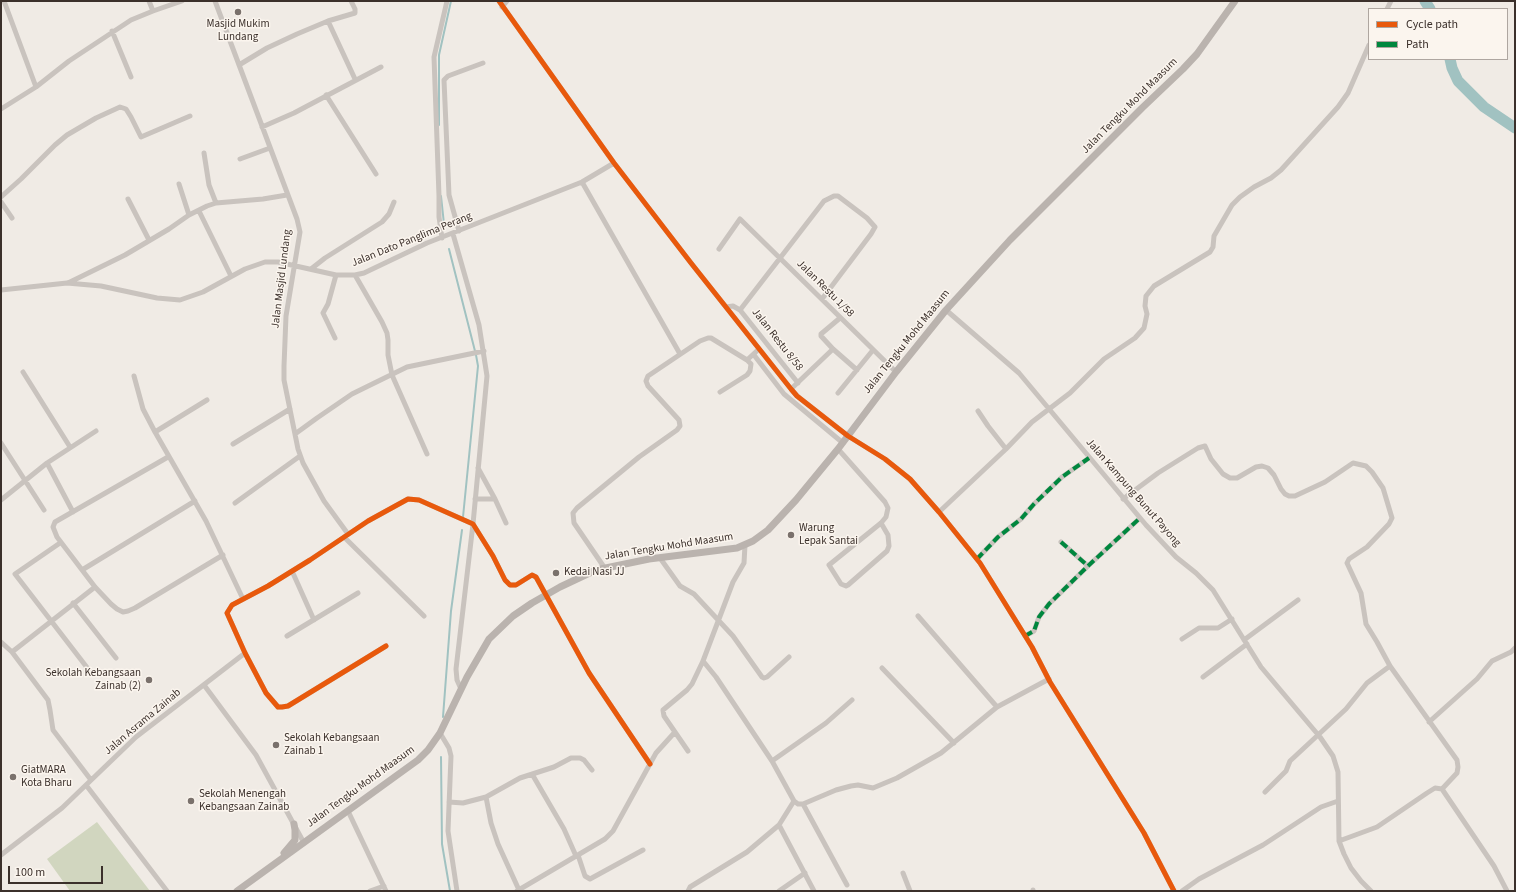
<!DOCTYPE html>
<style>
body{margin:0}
#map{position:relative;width:1516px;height:892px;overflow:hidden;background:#f0ebe5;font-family:"Source Sans 3",sans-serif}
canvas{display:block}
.frame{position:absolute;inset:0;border:2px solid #3b302b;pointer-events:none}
.legend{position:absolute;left:1368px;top:8px;width:140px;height:52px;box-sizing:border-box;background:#fbf5ee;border:1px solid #aea6a0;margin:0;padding:5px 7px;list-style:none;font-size:12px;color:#3b302b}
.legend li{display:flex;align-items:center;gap:8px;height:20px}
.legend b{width:20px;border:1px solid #aea6a0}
.scale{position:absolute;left:8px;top:866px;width:95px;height:18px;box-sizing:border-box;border:2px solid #3b302b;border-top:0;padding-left:5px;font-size:12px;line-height:14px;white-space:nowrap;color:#3b302b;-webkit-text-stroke:3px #fbf5ee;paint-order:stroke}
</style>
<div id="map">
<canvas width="1516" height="892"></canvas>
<div class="frame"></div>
<ul class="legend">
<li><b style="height:5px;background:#e8590c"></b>Cycle path</li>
<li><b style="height:5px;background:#00873e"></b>Path</li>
</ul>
<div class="scale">100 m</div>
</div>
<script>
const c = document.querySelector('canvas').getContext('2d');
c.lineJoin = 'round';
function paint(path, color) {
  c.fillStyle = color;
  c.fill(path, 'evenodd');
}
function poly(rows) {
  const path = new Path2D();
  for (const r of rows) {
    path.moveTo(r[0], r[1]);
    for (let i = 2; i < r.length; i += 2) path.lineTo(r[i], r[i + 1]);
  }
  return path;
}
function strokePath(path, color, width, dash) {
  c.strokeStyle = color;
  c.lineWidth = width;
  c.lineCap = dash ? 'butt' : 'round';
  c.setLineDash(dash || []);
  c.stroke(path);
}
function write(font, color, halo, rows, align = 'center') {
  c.font = font + ' "Source Sans 3",sans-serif';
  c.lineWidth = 3;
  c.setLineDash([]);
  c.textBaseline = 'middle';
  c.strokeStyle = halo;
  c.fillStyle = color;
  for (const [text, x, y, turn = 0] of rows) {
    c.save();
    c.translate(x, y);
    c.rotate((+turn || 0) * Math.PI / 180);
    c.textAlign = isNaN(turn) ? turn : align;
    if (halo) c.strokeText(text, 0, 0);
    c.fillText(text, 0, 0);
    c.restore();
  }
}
paint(poly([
 [97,822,150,891,70,891,47,859]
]), '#d1d6bf');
strokePath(poly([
 [439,125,439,55,451,1],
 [441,196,444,224],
 [449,249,476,355,478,366,463,517],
 [443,717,451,611,462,530],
 [441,757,442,844,450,891]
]), '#a1c2c1', 2);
strokePath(poly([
 [1425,1,1430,9],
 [1450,59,1452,68,1458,81,1484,107,1515,128]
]), '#a1c2c1', 11);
strokePath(poly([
 [4,1,36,87],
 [149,1,153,11],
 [215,1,297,219,300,232,286,316,284,366,284,380,298,449,303,463,324,501,348,534],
 [499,1,614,163,691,263,791,389,797,396,848,436,885,459,910,479,939,512,980,563,1032,647,1050,682,1144,833,1174,891],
 [502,7,507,1],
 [1387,9,1391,1],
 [328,21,355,79],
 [112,31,131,77],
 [239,65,267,48,297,34,328,21,355,13,355,9,351,1],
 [326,95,376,174],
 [1,109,36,87,69,61,131,20,153,11,182,1],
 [262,127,294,113,381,67],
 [204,153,209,185,216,203],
 [240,159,270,148],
 [582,182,680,354],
 [179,184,189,215],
 [1,197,21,179,55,145,67,135,96,118,120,107,126,109,131,117,141,137,190,116],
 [128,199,149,240],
 [1,202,12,218],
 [199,211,231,276],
 [459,231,449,195,444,80,448,76,483,63],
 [453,234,479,325,487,376,473,524,456,669,457,680,461,689],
 [442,238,439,217,439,196,434,57,447,1],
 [719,249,740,219,896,372],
 [311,269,325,258,382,222,389,214,394,202],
 [355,275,382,322,387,333,388,340,388,355,392,375,427,454],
 [68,283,125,255,169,229,189,215,207,206,216,203,263,199,287,195],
 [1,290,67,283,101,286,157,298,180,300,203,292,245,269,265,262,278,262,336,275,355,275,364,273,427,243,582,182,614,163],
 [726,307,733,306,740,310,798,383],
 [740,310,824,201,834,196,838,196,867,218,875,227,871,234,822,299],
 [946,310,1019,373,1146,525,1176,557,1196,573,1213,590,1261,667,1320,737,1333,756,1338,772,1339,841,1344,854,1351,868,1361,881,1371,891],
 [840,318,821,334,821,336,833,349,857,370],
 [335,338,323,313,328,304,336,275],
 [754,355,784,394,843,443],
 [23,372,70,447],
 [134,376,143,409,155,432,206,521,243,599],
 [791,389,833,349],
 [720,392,747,375,750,371,751,364,747,360],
 [838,393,873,350],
 [978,411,988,426,1006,449],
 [155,432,207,400],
 [295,434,317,418,352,394,407,367,484,351],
 [1,443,44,510],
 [233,444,290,409],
 [838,449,885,502,888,508,886,517,881,523,829,565,841,584,846,586,848,585,887,551,889,546,888,535,881,523],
 [168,457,55,522,53,527,57,537,95,587,111,604,117,609,123,612,128,611,135,608,223,555],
 [47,463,73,512],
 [478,468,495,499,506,523],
 [475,499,495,499],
 [1123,499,1158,473,1198,448,1205,446,1211,459,1223,474,1230,478,1237,478,1256,467,1262,466,1268,468,1274,475,1281,489,1285,494,1289,496,1295,496,1325,482,1353,463,1366,466,1372,472,1383,488,1392,518,1389,524,1367,547,1349,559,1347,563,1361,593,1366,624,1377,642,1390,666,1457,760,1458,767,1457,773,1442,789,1494,866,1507,891],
 [1,500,47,463,96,431],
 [235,503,300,456],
 [939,512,1006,449,1032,422,1070,393,1104,359,1135,338,1144,328,1147,314,1145,306,1146,296,1154,286,1210,252,1213,247,1214,236,1232,205,1240,197,1254,187,1271,178,1281,170,1338,107,1348,93,1369,45],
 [344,537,424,616],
 [1061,542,1088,566],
 [60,543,15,574,92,674],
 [660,558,680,586,694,594,733,636,762,677,764,678,767,677,789,657],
 [977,559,998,537,1021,519,1034,504,1062,477,1089,458],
 [604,567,574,523,573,513,577,508,639,457,677,430,680,426,679,420,648,386,646,381,648,376,700,341,708,338,711,338,747,360,759,349],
 [82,570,195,501],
 [292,571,314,620],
 [73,603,116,658],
 [918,616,997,707],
 [287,636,358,593],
 [1025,636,1034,631,1039,617,1049,604,1088,566,1140,518],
 [1182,639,1199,628,1218,628,1232,619],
 [1244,640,1298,600],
 [1,642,12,652,48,700,50,710,53,730,91,780],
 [386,646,288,706,282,707,278,707,266,693,245,653,227,613,232,605,268,586,310,560,368,521,408,499,419,500,473,524,493,556,505,580,510,585,516,585,532,575,536,577,589,673,650,764],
 [12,652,95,587],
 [703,661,716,677,772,761,794,801,779,825,814,891],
 [882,668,954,743],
 [1203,677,1247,644],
 [204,685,256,755,304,843],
 [1429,722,1477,679,1492,661,1511,652,1515,648],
 [440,733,449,748,451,756,448,831,457,891],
 [688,751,664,716,663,710,687,690,692,684,703,661,733,582,744,563,745,545],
 [772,761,826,723,852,700],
 [532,774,564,829,576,856],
 [86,785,167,891],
 [1265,792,1286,771,1290,761,1346,709,1367,683,1390,666],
 [486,797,491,823,498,844,519,890],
 [794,801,798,804,803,804,836,790,851,786,858,785,873,788,897,778,941,753,997,707,1049,679],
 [449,802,463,803,486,797,520,778,554,767,571,758,580,758,584,760,592,770],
 [803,804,847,885],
 [348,811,386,891],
 [1339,841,1377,827,1427,793,1435,788,1442,789],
 [1,855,62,808,136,737,245,653],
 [578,855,585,876,590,879,643,850],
 [903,873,910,891],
 [1033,890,1033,891],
 [370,891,384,886],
 [517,891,605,839,613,831,656,753,675,732],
 [688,891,690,887,747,852,779,825],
 [779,891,805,873],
 [1182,891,1199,879,1263,845,1321,807,1338,801]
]), '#c9c3be', 5);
strokePath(poly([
 [284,853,295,840,295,830,294,824],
 [237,891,418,760,428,750,440,733,467,677,489,639,513,616,532,603,560,587,596,570,649,559,737,548,753,541,768,530,796,500,838,449,896,372,946,310,1010,240,1142,108,1183,69,1197,54,1235,1]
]), '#bab3ae', 7);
strokePath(poly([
 [1061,542,1088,566],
 [977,559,998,537,1021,519,1034,504,1062,477,1089,458],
 [1025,636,1034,631,1039,617,1049,604,1088,566,1140,518]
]), '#00873e', 4, [8, 4]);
strokePath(poly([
 [499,1,614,163,691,263,791,389,797,396,848,436,885,459,910,479,939,512,980,563,1032,647,1050,682,1144,833,1174,891],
 [386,646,288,706,282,707,278,707,266,693,245,653,227,613,232,605,268,586,310,560,368,521,408,499,419,500,473,524,493,556,505,580,510,585,516,585,532,575,536,577,589,673,650,764]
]), '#e8590c', 5);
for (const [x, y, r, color] of [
 [238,12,4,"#7a716c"],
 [791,535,4,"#7a716c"],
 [556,573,4,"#7a716c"],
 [149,680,4,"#7a716c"],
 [276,745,4,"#7a716c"],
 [13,777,4,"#7a716c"],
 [191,801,4,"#7a716c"]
]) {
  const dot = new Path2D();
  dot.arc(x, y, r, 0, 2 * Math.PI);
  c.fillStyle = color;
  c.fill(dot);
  strokePath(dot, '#fbf5ee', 1.5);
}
write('11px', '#3b302b', '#fbf5ee', [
 ["Masjid Mukim",238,25,"center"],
 ["Lundang",238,38,"center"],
 ["Warung",799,529],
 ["Lepak Santai",799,542],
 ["Kedai Nasi JJ",564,573],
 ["Sekolah Kebangsaan",141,674,"right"],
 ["Zainab (2)",141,687,"right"],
 ["Sekolah Kebangsaan",284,739],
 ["Zainab 1",284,752],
 ["GiatMARA",21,771],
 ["Kota Bharu",21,784],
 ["Sekolah Menengah",199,795],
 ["Kebangsaan Zainab",199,808]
], 'left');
write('11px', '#3b302b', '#fbf5ee', [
 ["Jalan Tengku Mohd Maasum",1130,106,-45],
 ["Jalan Dato Panglima Perang",412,240,-22],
 ["Jalan Masjid Lundang",282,279,-83],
 ["Jalan Restu 1/58",825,289,45],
 ["Jalan Restu 8/58",777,340,52],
 ["Jalan Tengku Mohd Maasum",907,342,-51],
 ["Jalan Kampung Bunut Payong",1133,493,49],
 ["Jalan Tengku Mohd Maasum",669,547,-9],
 ["Jalan Asrama Zainab",143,722,-40],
 ["Jalan Tengku Mohd Maasum",361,787,-36]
]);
</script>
